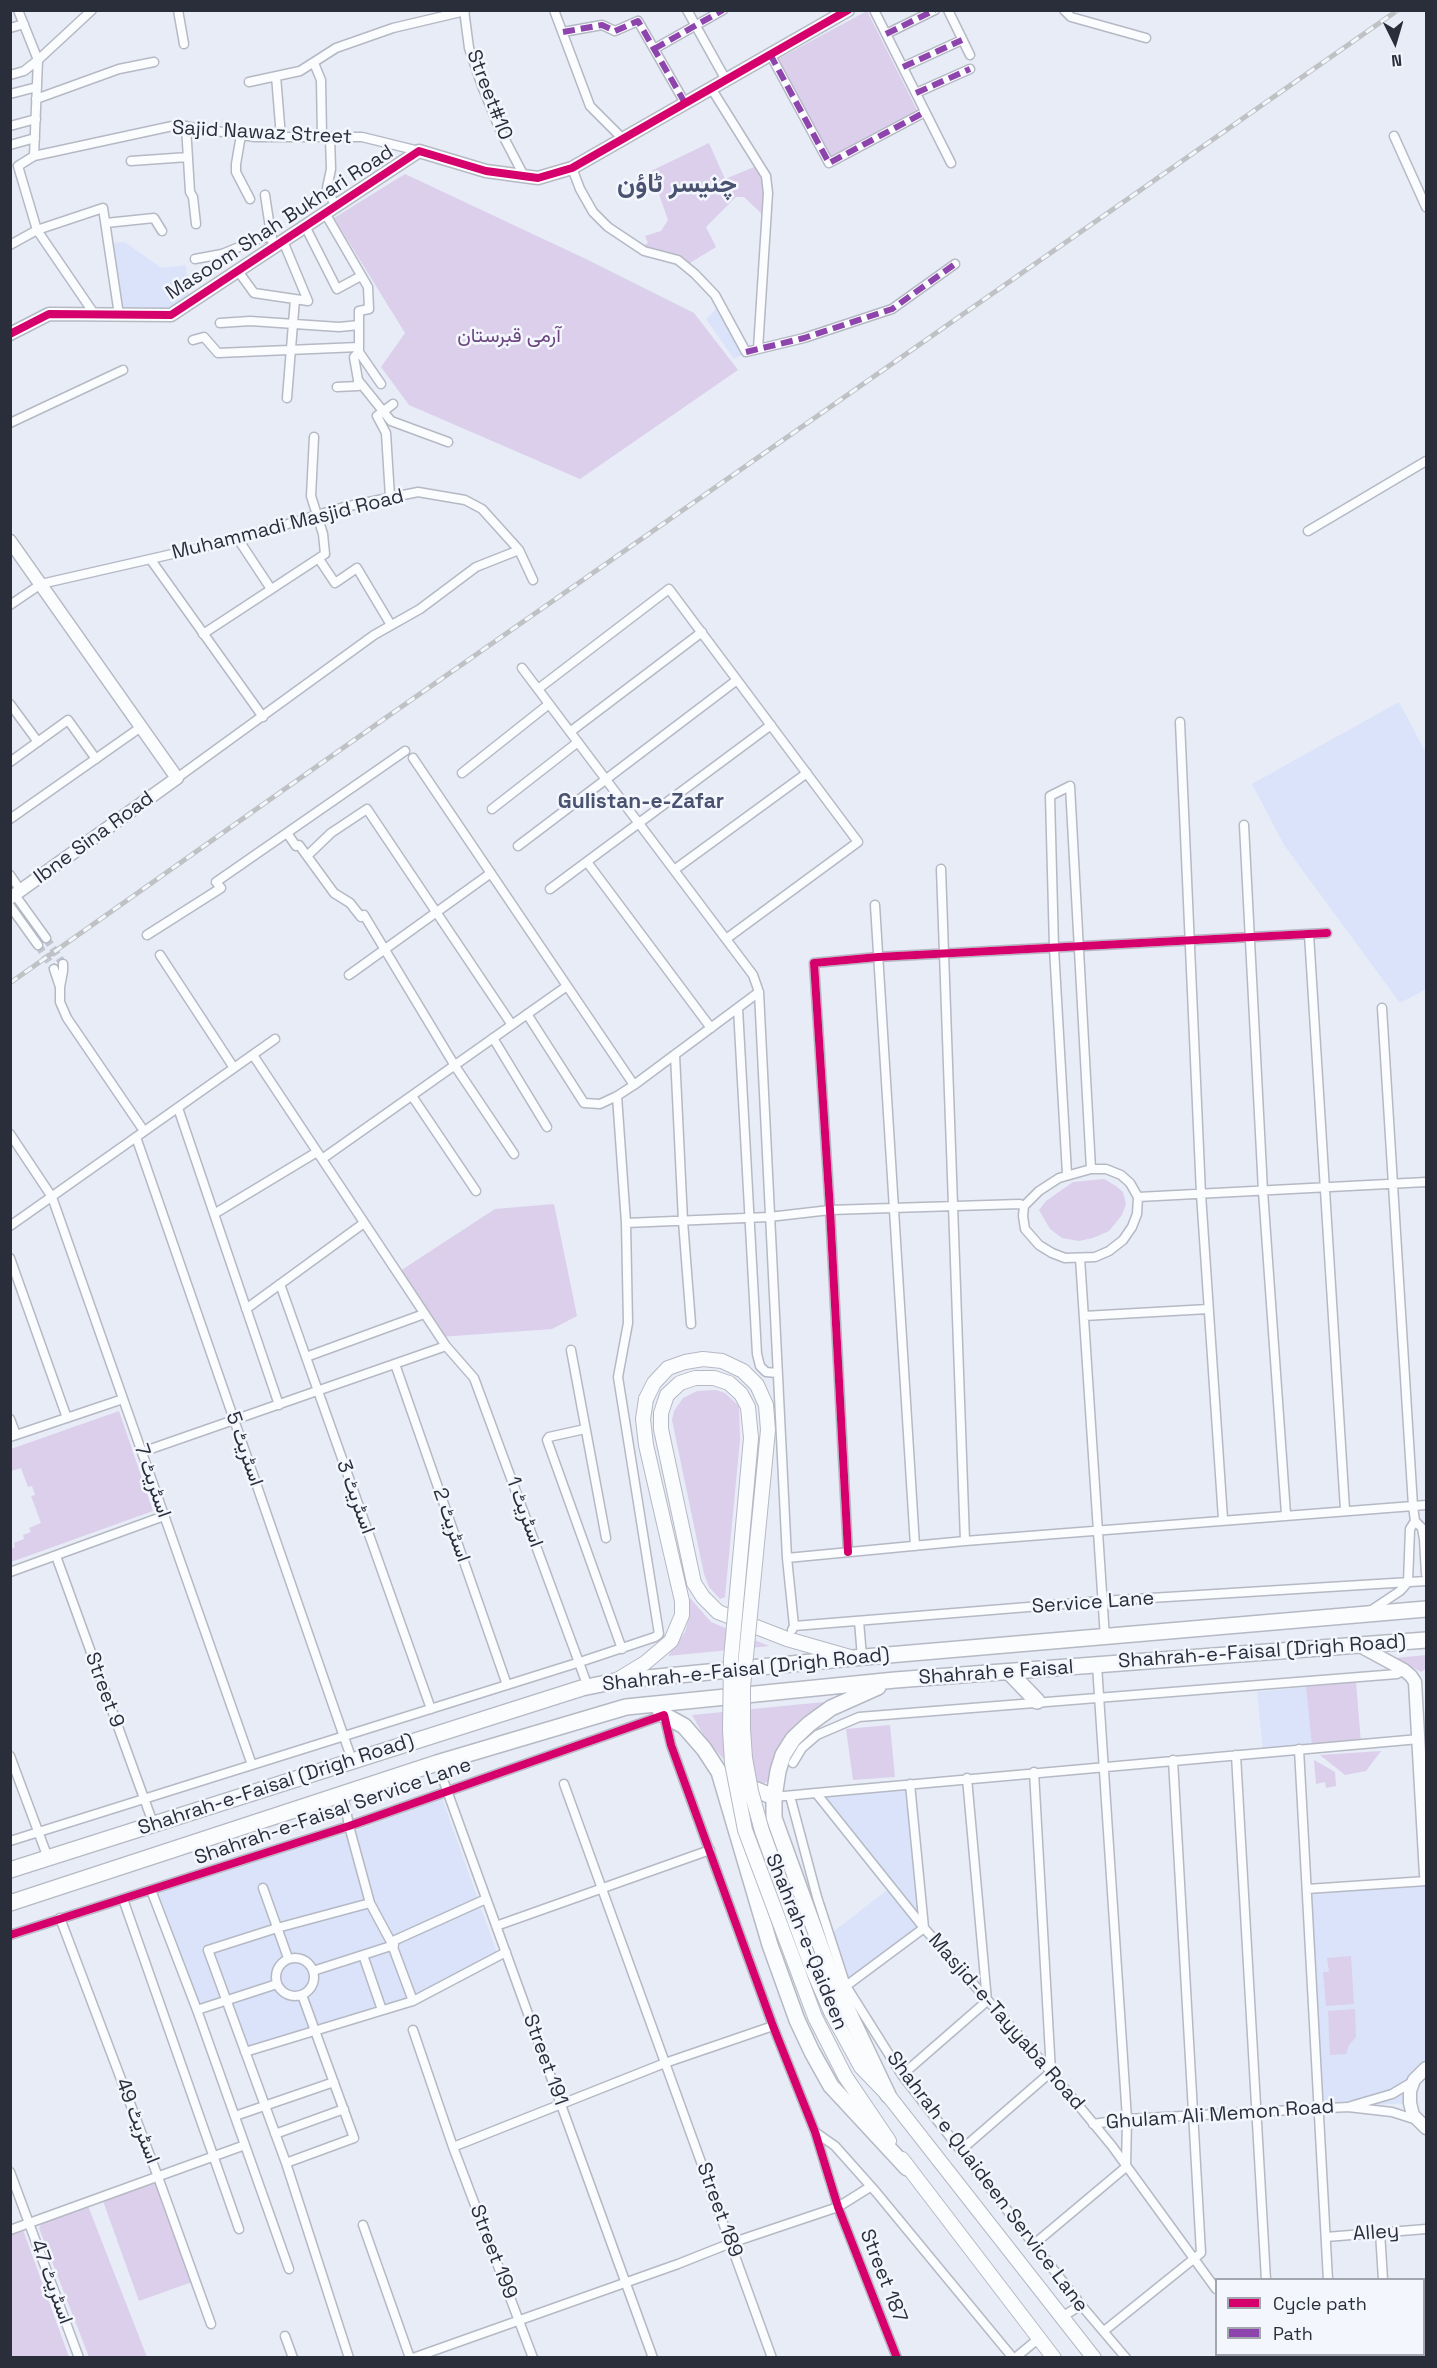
<!DOCTYPE html>
<meta charset="utf-8">
<style>
body{margin:0}
#map{position:relative;width:1437px;height:2368px;overflow:hidden;background:#e7ecf7;font-family:"Space Grotesk",sans-serif}
canvas{display:block}
.frame{position:absolute;inset:0;border:12px solid #2a2e3b;pointer-events:none}
.legend{position:absolute;left:1215px;top:2278px;width:210px;height:78px;box-sizing:border-box;background:#f3f6fd;border:2px solid #a3a6af;margin:0;padding:8px 10px;list-style:none;font-size:18px;color:#2a2e3b}
.legend li{display:flex;align-items:center;gap:12px;height:30px}
.legend b{width:30px;border:2px solid #a3a6af}
.north{position:absolute;left:1365px;top:12px;width:60px;height:60px;-webkit-text-stroke:4px #f3f6fd;paint-order:stroke;rotate:175deg;font-size:16px;font-weight:700;line-height:24px;text-align:center;color:#2a2e3b}
.north::after{content:'';display:block;margin:auto;width:21px;height:27px;background:#2a2e3b;clip-path:polygon(50% 0,100% 100%,50% 72%,0 100%)}
</style>
<div id="map">
<canvas width="1437" height="2368"></canvas>
<div class="frame"></div>
<ul class="legend">
<li><b style="height:8px;background:#d6006c"></b>Cycle path</li>
<li><b style="height:8px;background:#8e44ad"></b>Path</li>
</ul>
<div class="north">N</div>
</div>
<script>
const c = document.querySelector('canvas').getContext('2d');
c.lineJoin = 'round';
function paint(path, color) {
  c.fillStyle = color;
  c.fill(path, 'evenodd');
}
function poly(rows) {
  const path = new Path2D();
  for (const r of rows) {
    if (r.length === 3) {
      path.moveTo(r[0] + r[2], r[1]);
      path.arc(r[0], r[1], r[2], 0, 2 * Math.PI);
      continue;
    }
    path.moveTo(r[0], r[1]);
    for (let i = 2; i < r.length; i += 2) path.lineTo(r[i], r[i + 1]);
  }
  return path;
}
function strokePath(path, color, width, dash) {
  c.strokeStyle = color;
  c.lineWidth = width;
  c.lineCap = dash ? 'butt' : 'round';
  c.setLineDash(dash || []);
  c.stroke(path);
}
function write(font, color, halo, rows, align = 'center') {
  c.font = font + ' "Space Grotesk",Vazirmatn,sans-serif';
  c.lineWidth = 5;
  c.setLineDash([]);
  c.textBaseline = 'middle';
  c.strokeStyle = halo;
  c.fillStyle = color;
  for (const [text, x, y, turn = 0] of rows) {
    c.save();
    c.translate(x, y);
    c.rotate((+turn || 0) * Math.PI / 180);
    c.textAlign = isNaN(turn) ? turn : align;
    if (halo) c.strokeText(text, 0, 0);
    c.fillText(text, 0, 0);
    c.restore();
  }
}
paint(poly([
 [125,242,161,268,186,265,189,303,171,315,119,315,109,243],
 [717,308,744,354,734,359,706,319],
 [1399,702,1426,753,1426,989,1400,1003,1284,845,1252,784],
 [1306,1687,1312,1747,1263,1752,1257,1692],
 [910,1784,924,1928,846,1986,829,1935,891,1887,816,1793],
 [442,1798,497,1953,439,1981,408,2001,240,2053,221,2002,192,2011,146,1890,350,1833],
 [1426,1881,1426,2062,1410,2103,1318,2108,1307,1889]
]), '#dae3fa');
paint(poly([
 [867,11,918,112,828,161,774,61],
 [709,143,725,179,759,165,766,176,765,217,744,197,736,197,706,227,716,247,685,266,639,248,648,243,645,236,661,231,668,220,651,171],
 [405,174,588,260,694,313,738,370,580,479,409,405,381,367,405,333,334,218],
 [1104,1179,1116,1186,1123,1192,1126,1204,1122,1215,1109,1231,1093,1238,1079,1241,1062,1238,1050,1229,1039,1210,1046,1201,1073,1182],
 [554,1204,577,1316,552,1329,440,1337,397,1273,495,1209],
 [716,1390,725,1393,739,1406,740,1440,725,1597,720,1599,709,1587,704,1574,672,1420,674,1411,683,1398,697,1391],
 [119,1411,153,1511,11,1562,11,1549,15,1547,14,1543,24,1539,23,1535,31,1532,29,1528,41,1523,31,1496,35,1495,32,1486,28,1487,21,1468,11,1471,11,1449],
 [690,1598,711,1622,769,1646,668,1656,685,1632,689,1617],
 [1426,1655,1426,1669,1421,1672,1396,1658],
 [1356,1682,1361,1743,1312,1747,1306,1687],
 [824,1702,789,1732,771,1764,768,1781,762,1785,744,1782,705,1738,692,1715],
 [890,1725,895,1777,853,1780,846,1729],
 [1381,1751,1366,1771,1345,1775,1320,1755],
 [1314,1760,1335,1772,1336,1786,1326,1788,1325,1782,1316,1784],
 [1351,1956,1354,2004,1326,2006,1323,1972,1329,1972,1327,1958],
 [1355,2009,1356,2037,1349,2045,1346,2054,1330,2055,1328,2011],
 [155,2181,192,2282,139,2301,103,2201],
 [88,2206,147,2357,89,2357,39,2228,42,2223],
 [23,2230,69,2357,11,2357,11,2235]
]), '#dbcfeb');
strokePath(poly([
 [46,938,63,964],
 [38,945,54,969]
]), '#c1c6d1', 8, [8, 4]);
const street = poly([
 [18,10,38,60,34,156,18,166,37,230,95,315],
 [178,10,184,44],
 [464,10,469,48,482,86,500,130,524,176],
 [554,10,590,106,623,139],
 [687,10,726,80],
 [874,10,951,163],
 [948,10,970,55],
 [1064,10,1071,17,1146,38],
 [10,28,24,24],
 [563,32,602,25,615,31,638,21,685,103],
 [886,34,935,10],
 [654,49,723,10],
 [770,54,829,163,925,112],
 [314,63,321,80,322,137],
 [903,67,962,40],
 [10,75,24,71,38,60,92,10],
 [276,76,281,137],
 [249,82,300,71,336,48,393,28,465,11],
 [711,88,766,176,768,193,758,349],
 [916,93,970,69],
 [10,94,37,87],
 [36,99,119,69,154,62],
 [10,126,36,119],
 [186,126,190,192,193,197,196,224],
 [241,135,236,164,236,172,250,199],
 [1394,136,1426,207],
 [330,137,331,169,327,188,335,206],
 [10,145,35,138],
 [34,156,177,125,255,137,362,137,419,151],
 [131,161,188,157],
 [572,168,580,189,593,212,608,227,644,251,678,260,695,274,715,295,746,352,804,338,892,309,955,264],
 [265,195,272,241],
 [325,213,368,287,369,309,359,311,359,352,381,384],
 [106,223,154,218,162,231],
 [305,226,337,289,361,276],
 [10,245,37,230,103,208,119,315],
 [195,259,222,254,261,238,272,237],
 [238,271,254,293,308,301,283,241],
 [220,323,250,321,339,327,359,325],
 [193,340,204,337,218,353,359,347],
 [359,352,354,357,358,380,391,421,448,442],
 [337,387,358,386,358,380],
 [287,398,295,299],
 [10,423,123,370],
 [390,497,386,433,377,416,393,404],
 [1308,531,1426,461],
 [238,539,271,589],
 [319,559,335,583,357,568,391,625],
 [151,560,263,717],
 [10,605,41,584,238,539,344,507,418,492,465,500,482,509,519,550,533,580],
 [203,634,325,554,323,534,311,496,314,437],
 [522,668,753,975,759,992,787,1558],
 [538,689,669,589,858,842,726,939],
 [10,704,38,742],
 [1180,722,1201,1194,1223,1519],
 [570,732,702,632],
 [413,758,634,1085],
 [10,762,68,720,96,759],
 [462,773,549,704],
 [177,778,374,635,420,609,476,567,519,550],
 [492,809,578,742],
 [10,819,141,727],
 [1244,825,1263,1191,1286,1514],
 [287,833,296,846,299,845,334,893,350,903,361,917,364,915,455,1066,514,1154],
 [518,846,737,680],
 [307,856,331,833,367,809,512,1025],
 [587,862,711,1028],
 [941,869,965,1541],
 [674,870,807,773],
 [10,875,21,891],
 [550,889,771,725],
 [15,895,46,938],
 [875,905,915,1546],
 [10,906,38,945],
 [1309,934,1345,1510],
 [147,935,221,888,216,882,405,751],
 [160,955,234,1068],
 [54,969,60,987,60,1002,67,1018,144,1131],
 [349,975,491,873],
 [60,987,63,971,63,964],
 [738,1008,757,1354,760,1366,766,1372,777,1373],
 [1382,1008,1413,1506,1415,1521,1422,1528,1424,1539,1426,1574],
 [527,1014,584,1103,600,1104,617,1096,634,1085,759,992],
 [493,1038,547,1127],
 [253,1055,446,1346,474,1378,588,1687],
 [675,1055,683,1221,691,1324],
 [412,1096,476,1191],
 [178,1108,279,1405],
 [10,1134,52,1197,252,1765],
 [136,1137,352,1760],
 [322,1159,567,986],
 [1091,1169,1106,1169,1121,1175,1130,1183,1138,1197,1137,1214,1132,1227,1123,1240,1109,1251,1095,1257,1065,1258,1052,1253,1039,1245,1025,1229,1023,1216,1024,1206,1039,1191,1059,1178,1091,1169],
 [1067,1174,1054,948,1050,796,1070,786,1091,1169],
 [1138,1197,1426,1182],
 [214,1214,317,1152],
 [626,1223,769,1217,830,1210,892,1208,1020,1204,1024,1206],
 [10,1226,275,1039],
 [10,1258,67,1418],
 [1080,1258,1105,1638],
 [280,1284,431,1709],
 [246,1309,364,1223],
 [1084,1316,1208,1309],
 [571,1350,606,1538],
 [306,1357,424,1314],
 [395,1364,507,1685],
 [10,1419,16,1435],
 [585,1429,549,1437,547,1440,622,1649],
 [10,1437,123,1399],
 [142,1452,446,1346],
 [848,1552,830,1210,814,963,878,957,1327,933],
 [56,1556,153,1823],
 [10,1572,164,1516],
 [1370,1611,1400,1591,1408,1582,1410,1529,1415,1521],
 [859,1621,862,1657],
 [794,1626,787,1558,965,1541,1426,1505],
 [792,1630,794,1626,1102,1601,1426,1581],
 [1299,1749,1328,2280],
 [1236,1755,1266,2280],
 [10,1756,48,1858],
 [437,1763,653,2358],
 [793,1763,802,1748,817,1735,859,1717,1397,1674,1404,1670],
 [564,1784,772,2358],
 [816,1793,1419,1739],
 [343,1794,349,1826,370,1903,391,1942,486,1899],
 [790,1796,817,1897,846,1986,902,2075,1081,2305,1126,2358],
 [774,1797,816,1793,924,1928,1051,2072,1112,2146,1216,2289],
 [10,1841,580,1662,655,1637,659,1634,618,1377,628,1323,626,1223,617,1096],
 [263,1888,288,1958],
 [1307,1889,1426,1881],
 [151,1890,197,2010,289,2269],
 [123,1899,239,2229],
 [60,1918,158,2177,211,2324],
 [496,1926,710,1850],
 [10,1935,349,1826,664,1715,671,1745,773,2026,815,2132,838,2207,897,2358],
 [391,1942,413,2001],
 [363,1955,382,2010],
 [295,1977,19],
 [313,1971,394,1945],
 [846,1986,924,1928,910,1784],
 [197,2010,277,1984],
 [413,2030,453,2147,533,2358],
 [245,2052,413,2001,506,1952],
 [902,2075,987,2001,967,1778],
 [1351,2106,1392,2094,1414,2081],
 [235,2116,334,2082],
 [1093,2124,1127,2119,1348,2107,1392,2112,1417,2120],
 [815,2132,835,2146,876,2192,1013,2358],
 [275,2134,344,2109],
 [453,2147,665,2063,773,2026],
 [961,2150,1051,2072,1034,1772],
 [286,2163,354,2138,302,1995],
 [10,2172,79,2358],
 [363,2225,410,2358],
 [10,2230,245,2145],
 [1380,2232,1383,2280],
 [1326,2237,1426,2229],
 [1033,2245,1126,2167,1127,2119,1097,1665],
 [1062,2317,1081,2305],
 [1104,2331,1201,2253,1173,1760],
 [285,2336,293,2358],
 [1424,2348,1426,2348],
 [1268,2354,1270,2358],
 [1331,2354,1331,2358],
 [1386,2354,1386,2358],
 [349,2358,286,2163,208,1950,277,1928,370,1903],
 [413,2358,678,2264,731,2243,838,2207,870,2187],
 [1015,2358,1038,2339],
 [1250,2358,1254,2354]
]);
const secondary = poly([
 [10,334,49,314,171,315,419,151,486,171,538,178,572,168,848,10],
 [10,541,177,778,10,898],
 [1358,1645,1404,1670,1411,1676,1415,1682,1426,1875],
 [1426,2068,1414,2080,1410,2091,1410,2103,1413,2115,1426,2128]
]);
const primary = poly([
 [751,1438,748,1407,741,1394,729,1383,714,1378,695,1378,680,1383,667,1395,661,1413,661,1429,694,1583,703,1597,718,1612,787,1639,850,1657],
 [617,1680,645,1663,671,1641,682,1615,682,1601,646,1445,643,1419,646,1399],
 [831,2012,861,2067,888,2095,1094,2358],
 [815,2017,845,2076,889,2141],
 [902,2159,1054,2358]
]);
const highway = poly([
 [1010,1673,1037,1701],
 [878,1687,831,1708,809,1724,793,1739,783,1755,778,1771,774,1797,774,1818,831,1975,888,2095],
 [656,1704,664,1715,684,1726,704,1749,719,1772,770,1945,797,2020,812,2052,831,2086,907,2168],
 [737,1792,754,1789,774,1797],
 [10,1870,582,1688,616,1681,853,1658,1426,1609],
 [10,1903,437,1763,626,1707,895,1680,1426,1640]
]);
strokePath(street, '#b5b9c4', 11);
strokePath(secondary, '#b5b9c4', 15);
strokePath(primary, '#b5b9c4', 16);
strokePath(highway, '#b5b9c4', 18);
strokePath(street, '#fbfcfe', 8);
strokePath(secondary, '#fbfcfe', 12);
strokePath(primary, '#fbfcfe', 14);
strokePath(highway, '#fbfcfe', 15);
const rail = poly([
 [10,983,384,719,1398,10]
]);
strokePath(rail, '#bfc1c4', 5);
strokePath(rail, '#f3f6fd', 3, [9]);
const primaryBridge = poly([
 [646,1399,654,1383,668,1368,685,1362,703,1359,722,1361,743,1371,757,1385,766,1405,768,1430,743,1687,743,1729,745,1758,751,1791,762,1831,812,1968,831,2012],
 [751,1438,731,1659,730,1730,732,1763,745,1830,815,2017]
]);
strokePath(primaryBridge, '#b5b9c4', 16, []);
strokePath(primaryBridge, '#fbfcfe', 14);
strokePath(poly([
 [563,32,602,25,615,31,638,21,685,103],
 [886,34,935,10],
 [654,49,723,10],
 [770,54,829,163,925,112],
 [903,67,962,40],
 [916,93,970,69],
 [746,352,804,338,892,309,955,264]
]), '#8e44ad', 6, [12, 6]);
strokePath(poly([
 [10,334,49,314,171,315,419,151,486,171,538,178,572,168,848,10],
 [848,1552,830,1210,814,963,878,957,1327,933],
 [10,1935,349,1826,664,1715,671,1745,773,2026,815,2132,838,2207,897,2358]
]), '#d6006c', 8);
write('20px', '#2a2e3b', '#f3f6fd', [
 ["Street#10",489,95,69],
 ["Sajid Nawaz Street",262,133,3],
 ["Masoom Shah Bukhari Road",280,223,-33],
 ["Muhammadi Masjid Road",288,525,-14],
 ["Ibne Sina Road",94,838,-36],
 ["اسٹریٹ 5",244,1449,71],
 ["اسٹریٹ 7",152,1481,71],
 ["اسٹریٹ 3",355,1497,70],
 ["اسٹریٹ 1",524,1512,70],
 ["اسٹریٹ 2",451,1525,71],
 ["Service Lane",1093,1603,-4],
 ["Shahrah-e-Faisal (Drigh Road)",1262,1652,-4],
 ["Shahrah-e-Faisal (Drigh Road)",746,1670,-6],
 ["Shahrah e Faisal",996,1673,-4],
 ["Street 9",104,1690,70],
 ["Shahrah-e-Faisal (Drigh Road)",276,1785,-18],
 ["Shahrah-e-Faisal Service Lane",333,1812,-19],
 ["Shahrah-e-Qaideen",806,1942,68],
 ["Masjid-e-Tayyaba Road",1006,2022,49],
 ["Street 191",545,2060,70],
 ["Ghulam Ali Memon Road",1220,2115,-4],
 ["اسٹریٹ 49",137,2121,69],
 ["Shahrah e Quaideen Service Lane",987,2182,53],
 ["Street 189",719,2210,70],
 ["Alley",1376,2233,-4],
 ["Street 199",493,2252,69],
 ["Street 187",883,2276,69],
 ["اسٹریٹ 47",51,2282,70]
]);
write('20px', '#6b4680', '#f3f6fd', [
 ["آرمی قبرستان",509,337]
]);
write('bold 21px', '#49526f', '#f3f6fd', [
 ["Gulistan-e-Zafar",641,802]
]);
write('bold 26px', '#49526f', '#f3f6fd', [
 ["چنیسر ٹاؤن",677,185]
]);
</script>
